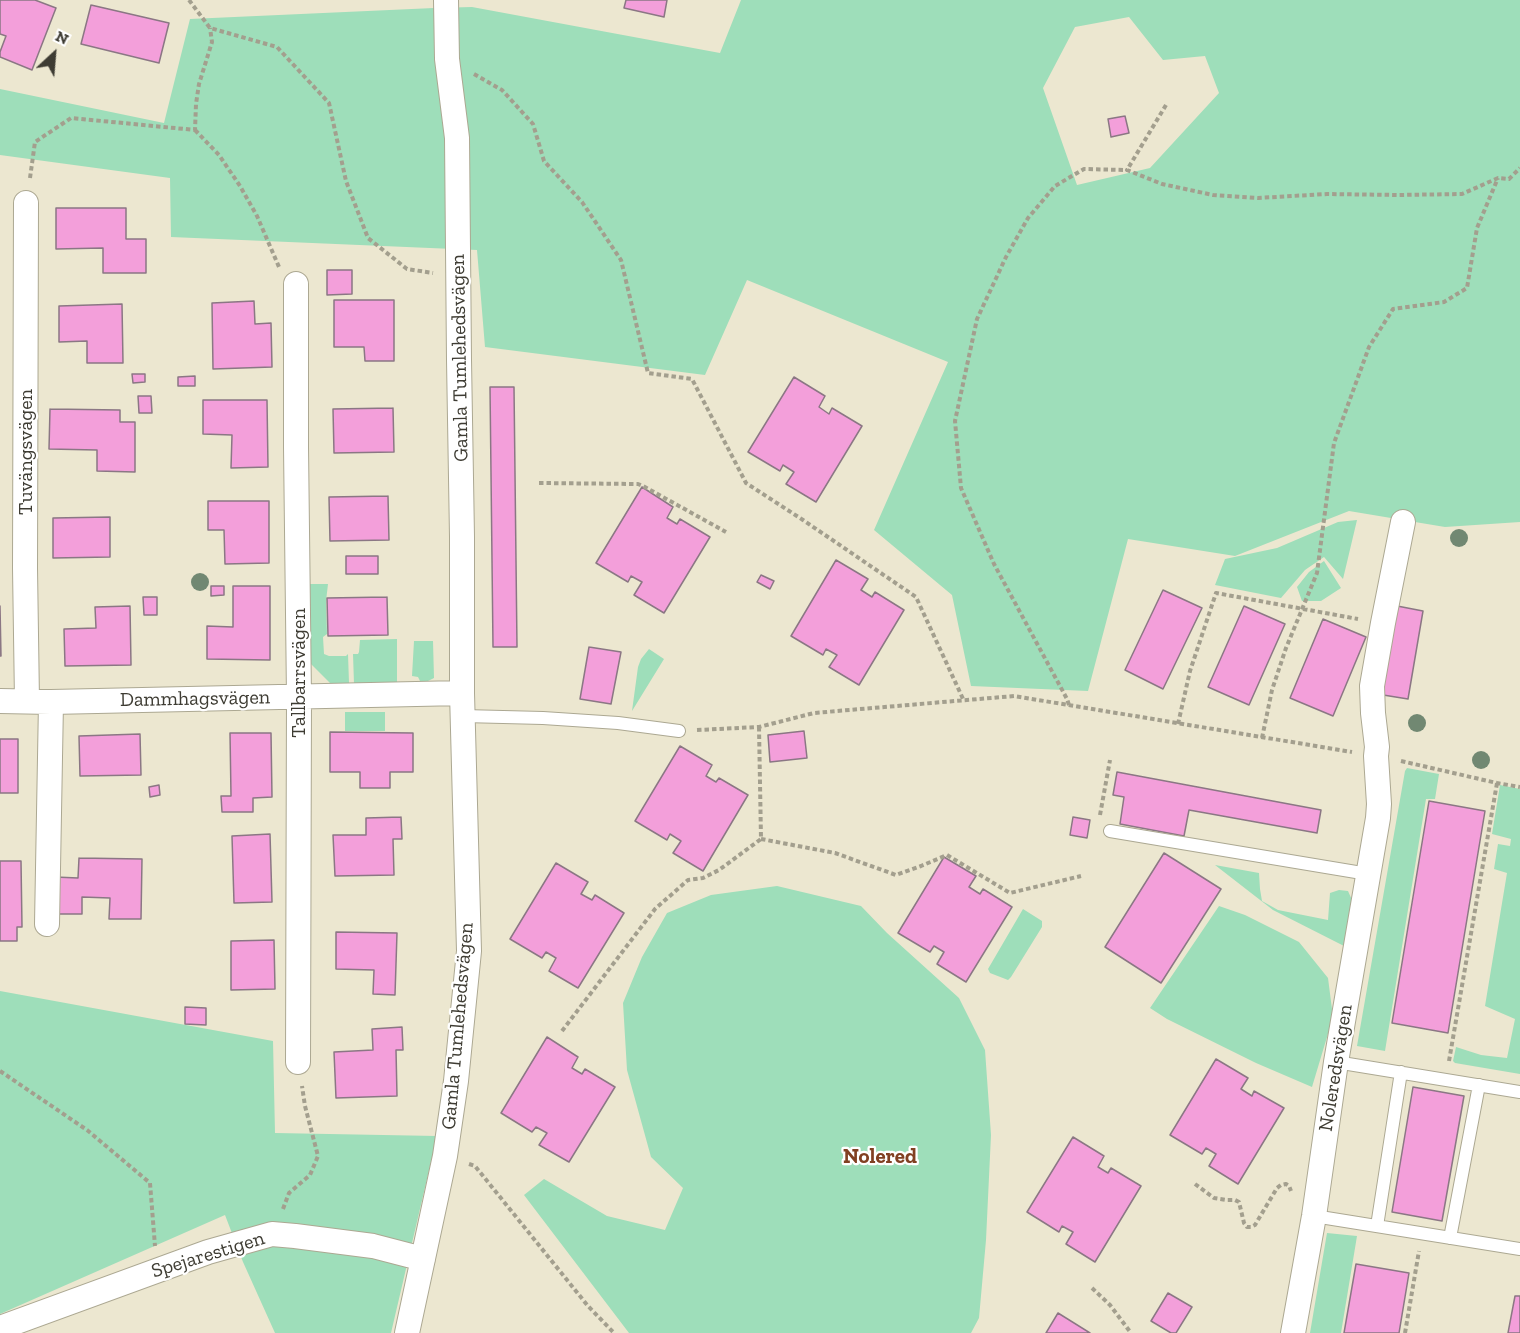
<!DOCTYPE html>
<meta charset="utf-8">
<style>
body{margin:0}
#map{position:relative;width:1520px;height:1333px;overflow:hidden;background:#ece7d0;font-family:"Zilla Slab",serif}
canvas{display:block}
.north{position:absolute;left:24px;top:24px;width:60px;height:60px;-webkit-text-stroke:4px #fff;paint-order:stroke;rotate:26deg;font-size:16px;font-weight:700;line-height:24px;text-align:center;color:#3e3c33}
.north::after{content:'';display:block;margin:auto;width:21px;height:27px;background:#3e3c33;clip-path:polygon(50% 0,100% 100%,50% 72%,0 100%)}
</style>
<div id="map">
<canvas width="1520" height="1333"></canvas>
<div class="north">N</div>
</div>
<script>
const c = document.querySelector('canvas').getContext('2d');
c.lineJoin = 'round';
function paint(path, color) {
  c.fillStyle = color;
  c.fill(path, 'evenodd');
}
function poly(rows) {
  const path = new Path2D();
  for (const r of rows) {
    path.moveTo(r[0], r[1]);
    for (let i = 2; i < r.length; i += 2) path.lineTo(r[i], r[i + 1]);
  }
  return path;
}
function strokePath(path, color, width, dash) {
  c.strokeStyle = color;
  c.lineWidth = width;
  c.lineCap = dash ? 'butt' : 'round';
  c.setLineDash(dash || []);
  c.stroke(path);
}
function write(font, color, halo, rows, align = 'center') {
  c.font = font + ' "Zilla Slab",serif';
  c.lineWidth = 4.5;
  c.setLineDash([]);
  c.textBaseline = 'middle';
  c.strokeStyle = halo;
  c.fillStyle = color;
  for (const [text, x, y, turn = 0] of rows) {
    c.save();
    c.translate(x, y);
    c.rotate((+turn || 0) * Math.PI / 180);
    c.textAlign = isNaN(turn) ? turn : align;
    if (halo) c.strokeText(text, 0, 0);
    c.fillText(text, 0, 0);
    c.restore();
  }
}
paint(poly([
 [741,0,1520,0,1520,522,1445,527,1349,511,1235,556,1128,539,1088,691,971,686,952,595,874,530,948,362,747,280,705,375,485,347,477,250,171,237,170,178,0,155,0,89,164,123,190,19,434,8,472,7,720,53],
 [1129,17,1163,60,1205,56,1219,93,1150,168,1077,185,1043,88,1075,27],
 [1357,520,1343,579,1324,557,1305,570,1281,598,1215,585,1225,559,1277,548,1338,522],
 [1324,561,1341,588,1321,601,1302,601,1297,587,1309,572],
 [310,584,328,584,326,601,327,634,323,637,324,654,329,656,346,656,348,654,349,683,330,683,311,664],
 [397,639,397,683,354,684,353,654,358,654,359,652,360,640],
 [414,641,433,641,434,678,424,683,420,681,418,677,412,676],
 [649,649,664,659,632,711,638,667,641,659],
 [345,712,385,712,385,731,345,731],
 [1407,768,1439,774,1435,799,1426,799,1385,1051,1357,1046,1405,771],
 [1500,785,1520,789,1520,1074,1455,1063,1453,1061,1456,1047,1481,1055,1507,1058,1515,1019,1485,1006,1507,873,1494,869,1498,844,1510,846,1511,839,1492,834],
 [1215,865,1259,873,1260,889,1262,901,1278,910,1328,920,1330,893,1339,890,1348,891,1352,900,1344,946,1273,910],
 [777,886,861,906,887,933,959,998,985,1050,991,1135,986,1240,979,1318,971,1333,629,1333,524,1195,544,1179,607,1216,665,1230,683,1188,651,1157,627,1070,623,1003,642,957,667,913,711,895],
 [1219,906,1245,915,1299,942,1328,978,1333,1017,1312,1087,1256,1063,1167,1019,1150,1008],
 [1023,909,1042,921,1042,927,1011,977,1008,980,990,973,988,969],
 [0,991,273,1041,275,1133,437,1136,391,1333,275,1333,243,1262,225,1215,0,1314],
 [1327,1233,1357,1236,1341,1333,1310,1333]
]), '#9edeba');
const building = poly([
 [0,0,35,0,56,8,32,70,0,57,0,52,6,36,0,34,0,0],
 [626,0,667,0,664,17,624,8,626,0],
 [91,5,169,23,159,63,81,44,91,5],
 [1125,116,1129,133,1111,137,1108,119,1125,116],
 [56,208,126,208,126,239,146,239,146,273,103,273,103,248,56,249,56,208],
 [327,270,352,270,352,294,327,295,327,270],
 [334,300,394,300,394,361,365,361,364,347,334,347,334,300],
 [254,301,255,324,271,323,272,367,213,369,212,303,254,301],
 [122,304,123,363,87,363,87,341,59,342,59,306,122,304],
 [132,374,145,374,145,382,133,383,132,374],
 [195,376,195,386,178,386,178,377,195,376],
 [794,377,825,396,819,407,829,414,832,408,862,426,816,502,786,484,794,472,783,465,780,471,748,452,794,377],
 [490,387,514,387,517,647,493,647,490,387],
 [138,396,151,396,152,413,139,413,138,396],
 [203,400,267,400,268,467,231,468,232,435,203,434,203,400],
 [393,408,394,452,334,453,333,409,393,408],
 [50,409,120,410,120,422,135,422,135,472,97,471,97,450,49,449,50,409],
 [642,487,673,507,667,518,677,524,680,519,710,537,664,613,634,595,642,582,631,576,628,582,596,563,642,487],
 [388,496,389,540,330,541,329,497,388,496],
 [208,501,269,501,269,563,225,564,224,530,208,530,208,501],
 [110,517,110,557,53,558,53,518,110,517],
 [346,556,378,556,378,574,346,574,346,556],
 [836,560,868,579,861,590,872,597,875,592,904,610,859,685,829,667,837,655,826,649,823,655,791,636,836,560],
 [761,575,774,581,770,589,757,582,761,575],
 [211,586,224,586,224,595,211,596,211,586],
 [233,586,270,586,270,660,207,659,207,626,233,627,233,586],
 [1163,590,1202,608,1163,689,1125,670,1163,590],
 [143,597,157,597,157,615,144,615,143,597],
 [387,597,388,635,328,636,327,598,387,597],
 [1392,605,1423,611,1408,699,1377,694,1392,605],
 [0,606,1,656,0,656,0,606],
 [130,606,131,665,65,666,64,629,96,628,95,607,130,606],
 [1244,606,1285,624,1249,705,1208,687,1244,606],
 [1323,619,1366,637,1333,716,1290,698,1323,619],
 [589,647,621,652,611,704,580,699,589,647],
 [804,731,807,758,770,762,768,735,804,731],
 [330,732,413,733,413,772,390,772,390,788,360,788,360,772,330,772,330,732],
 [230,733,271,733,272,797,253,798,253,812,222,812,221,796,231,796,230,733],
 [140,734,141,775,80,776,79,736,140,734],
 [0,739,18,739,18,793,0,793,0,739],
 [680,746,712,765,706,776,716,782,719,778,748,795,703,871,673,853,681,841,670,834,667,840,635,821,680,746],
 [1117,772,1321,810,1317,833,1189,810,1184,836,1120,824,1124,797,1113,795,1117,772],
 [159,785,160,795,150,797,149,787,159,785],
 [1429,801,1485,811,1448,1033,1392,1023,1429,801],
 [401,817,402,839,393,839,394,875,335,876,333,835,366,835,366,818,401,817],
 [1073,817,1090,820,1087,838,1070,835,1073,817],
 [270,834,272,902,234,903,232,836,270,834],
 [1164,853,1221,889,1161,983,1105,947,1164,853],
 [944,857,976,876,969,887,980,894,983,889,1012,907,966,982,937,964,944,952,934,946,930,952,898,933,944,857],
 [79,858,142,859,141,919,109,919,110,898,82,897,82,914,54,914,55,877,78,878,79,858],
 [0,861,21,861,22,927,17,927,17,941,0,941,0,861],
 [556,863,588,882,581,894,592,900,595,895,624,913,578,988,549,971,556,958,546,952,542,958,510,939,556,863],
 [336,932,397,933,395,995,373,994,374,970,336,969,336,932],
 [274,940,275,989,231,990,231,941,274,940],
 [185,1007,206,1008,206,1025,185,1024,185,1007],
 [402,1027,403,1050,396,1050,397,1096,336,1098,334,1052,373,1050,372,1029,402,1027],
 [547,1037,578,1057,572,1068,582,1074,585,1069,615,1087,569,1162,539,1145,547,1133,536,1127,532,1132,501,1113,547,1037],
 [1216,1059,1248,1078,1241,1089,1252,1096,1254,1091,1284,1108,1238,1184,1209,1166,1216,1154,1206,1148,1202,1154,1170,1135,1216,1059],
 [1413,1087,1464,1096,1442,1221,1392,1212,1413,1087],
 [1073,1137,1104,1156,1098,1167,1108,1173,1111,1168,1141,1186,1095,1262,1066,1244,1073,1232,1062,1226,1059,1232,1027,1212,1073,1137],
 [1356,1264,1409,1273,1399,1333,1344,1333,1356,1264],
 [1168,1293,1192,1307,1176,1333,1171,1333,1151,1321,1168,1293],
 [1515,1296,1520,1296,1520,1333,1508,1333,1515,1296],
 [1058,1313,1090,1333,1046,1333,1058,1313]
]);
paint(building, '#f39fda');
strokePath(building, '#8b7784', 1.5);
const lane = poly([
 [463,716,543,718,618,723,679,731],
 [1110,831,1368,874],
 [1336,1062,1520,1092],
 [1314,1216,1520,1249],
 [1377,1226,1401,1072],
 [1450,1238,1479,1085]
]);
const street = poly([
 [26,203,25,568,27,701],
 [296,284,296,447,299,697,298,1062],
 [0,701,51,702,462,693],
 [47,924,51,702],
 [0,1328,208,1252,272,1234,295,1236,373,1246,423,1259],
 [407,1333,445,1156,456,1081,469,951,462,693,462,537,459,360,457,138,447,59,446,0],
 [1293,1333,1314,1216,1336,1062,1378,818,1379,804,1376,756,1377,747,1373,713,1372,686,1383,623,1403,522]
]);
strokePath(lane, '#aca892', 14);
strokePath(street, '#aca892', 26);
strokePath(poly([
 [189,0,210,28,277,47,329,103,346,181,368,238,407,269,433,273],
 [474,74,502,90,533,124,544,161,582,202,621,260,648,373,692,379,746,483,803,520,916,597,964,701],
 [1166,105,1127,170,1162,184,1213,195,1258,198,1327,194,1398,195,1462,194,1498,178,1509,179,1520,168],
 [195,130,219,155,240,186,257,216,279,267],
 [30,178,35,142,71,118,195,130,196,104,199,84,212,42,210,28],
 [539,483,638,484,643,486,726,532],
 [1069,705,1067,699,994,564,961,488,955,421,977,319,1006,257,1028,218,1055,186,1084,169,1127,170],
 [1178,724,1190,671,1216,593,1358,619],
 [697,730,759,727,814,713,1014,696,1352,752],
 [1262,738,1272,690,1286,648,1317,573,1334,443,1369,347,1393,309,1444,302,1467,288,1477,228,1498,178],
 [1401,761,1497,783,1520,787],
 [1100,815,1110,760],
 [761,839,835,853,896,875,921,866,947,855,1010,893,1081,876],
 [562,1031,655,909,688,880,703,878,719,870,761,839,759,727],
 [1449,1061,1497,783],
 [0,1071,87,1130,150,1183,155,1246],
 [469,1164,475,1166,588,1306,614,1333],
 [1195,1184,1214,1198,1227,1200,1235,1200,1239,1202,1244,1223,1247,1227,1251,1227,1255,1225,1277,1188,1281,1185,1286,1184,1289,1186,1291,1191],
 [283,1209,289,1193,310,1175,318,1156,305,1106,302,1086],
 [1092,1288,1110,1305,1131,1333],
 [1405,1333,1419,1251]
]), '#a39f8e', 4, [4.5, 3]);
strokePath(lane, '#fff', 12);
strokePath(street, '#fff', 24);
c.fillStyle = '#718872';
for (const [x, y] of [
 [1459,538],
 [200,582],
 [1417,723],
 [1481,760]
]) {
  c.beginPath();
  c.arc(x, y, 9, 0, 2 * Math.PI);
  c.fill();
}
write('20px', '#3e3c33', '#fff', [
 ["Gamla Tumlehedsvägen",460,358,-91],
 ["Tuvängsvägen",26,452,-90],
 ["Tallbarrsvägen",299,673,-90],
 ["Dammhagsvägen",195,699,-1],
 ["Gamla Tumlehedsvägen",458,1026,-85],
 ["Noleredsvägen",1336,1068,-81],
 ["Spejarestigen",208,1255,-17]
]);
write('bold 21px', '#814022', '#fff', [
 ["Nolered",880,1157]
]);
</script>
